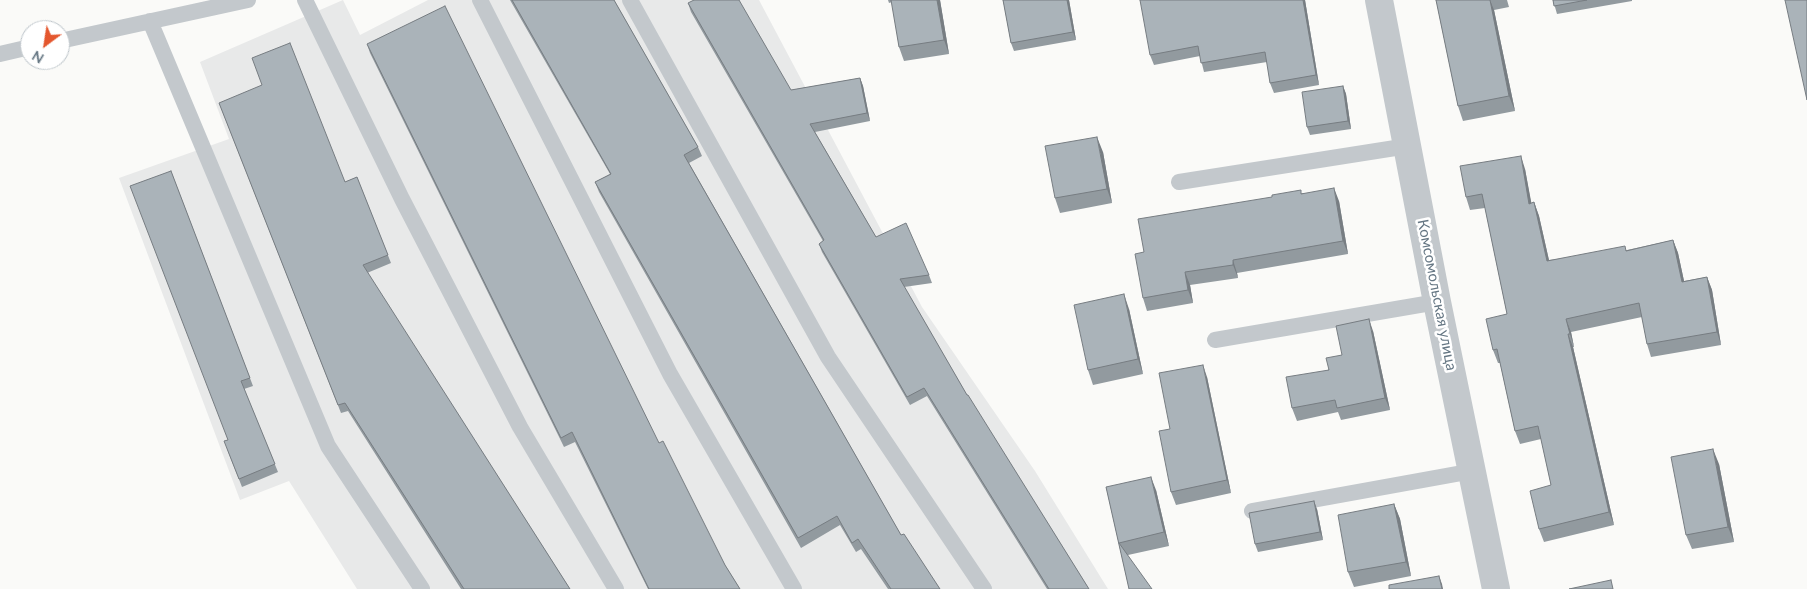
<!DOCTYPE html>
<meta charset="utf-8">
<style>
body{margin:0}
#map{position:relative;width:1807px;height:589px;overflow:hidden;background:#fafaf8;font-family:Lato,sans-serif}
canvas{display:block}
.north{position:absolute;left:20px;top:20px;width:50px;height:50px;box-sizing:border-box;background:#fff;border:1px solid #c1c8cd;border-radius:50%;rotate:211deg;font-size:14px;font-weight:700;line-height:20px;text-align:center;color:#657683}
.north::after{content:'';display:block;margin:auto;width:18px;height:22px;background:#e4572e;clip-path:polygon(50% 0,100% 100%,50% 72%,0 100%)}
</style>
<div id="map">
<canvas width="1807" height="589"></canvas>
<div class="north">N</div>
</div>
<script>
const c = document.querySelector('canvas').getContext('2d');
c.lineJoin = 'round';
function paint(path, color) {
  c.fillStyle = color;
  c.fill(path, 'evenodd');
}
function poly(rows) {
  const path = new Path2D();
  for (const r of rows) {
    path.moveTo(r[0], r[1]);
    for (let i = 2; i < r.length; i += 2) path.lineTo(r[i], r[i + 1]);
  }
  return path;
}
function strokePath(path, color, width, dash) {
  c.strokeStyle = color;
  c.lineWidth = width;
  c.lineCap = dash ? 'butt' : 'round';
  c.setLineDash(dash || []);
  c.stroke(path);
}
function write(font, color, halo, rows, align = 'center') {
  c.font = font + ' Lato,sans-serif';
  c.lineWidth = 5;
  c.setLineDash([]);
  c.textBaseline = 'middle';
  c.strokeStyle = halo;
  c.fillStyle = color;
  for (const [text, x, y, turn = 0] of rows) {
    c.save();
    c.translate(x, y);
    c.rotate((+turn || 0) * Math.PI / 180);
    c.textAlign = isNaN(turn) ? turn : align;
    if (halo) c.strokeText(text, 0, 0);
    c.fillText(text, 0, 0);
    c.restore();
  }
}
paint(poly([
 [343,0,360,35,428,0,759,0,922,307,1035,471,1108,589,357,589,289,481,240,500,119,178,229,139,200,62]
]), '#e8e9e9');
strokePath(poly([
 [305,0,402,199,520,427,616,589],
 [480,0,670,374,794,589],
 [630,0,828,357,984,589],
 [150,21,328,446,422,589],
 [60,41,248,0],
 [0,54,30,47],
 [1179,182,1408,146],
 [1215,340,1437,302],
 [1252,511,1473,471]
]), '#c3c8cc', 16);
strokePath(poly([
 [1379,0,1437,302,1496,589]
]), '#c3c8cc', 28);
paint(poly([
 [510,0,614,0,698,147,702,156,689,163,901,535,940,589,888,589,861,549,856,552,840,525,801,548,599,192,595,182,610,174],
 [888,0,940,0,949,54,904,61,899,47,892,2,889,3],
 [1003,0,1069,0,1076,40,1014,51,1011,43],
 [1305,0,1319,85,1274,93,1270,83,1267,62,1204,72,1200,56,1154,65,1150,55],
 [1436,0,1507,0,1509,7,1494,10,1515,111,1463,121,1458,106],
 [1553,0,1632,0,1632,1,1557,14],
 [688,3,791,90,860,78,863,86,870,121,815,132,876,237,929,275,932,283,904,287,967,395,1089,589,1047,589,927,396,910,405,822,252,819,244,823,241,691,12],
 [367,44,659,443,725,565,740,589,648,589,575,442,564,447,370,53],
 [1343,86,1346,94,1351,129,1310,135,1307,127],
 [219,103,345,182,357,177,391,263,367,273,570,589,461,589,348,411,341,413],
 [1103,152,1112,203,1060,213,1055,198],
 [1525,169,1531,203,1534,202,1539,216,1549,260,1627,250,1673,240,1678,253,1684,281,1707,277,1712,290,1721,345,1651,357,1647,344,1642,317,1571,332,1574,347,1573,347,1614,525,1544,542,1539,529,1551,485,1541,439,1520,444,1515,431,1500,363,1498,363,1493,350,1507,314,1485,208,1470,210,1466,197],
 [171,171,253,386,244,389,278,472,242,487,227,449,228,440],
 [1302,193,1339,201,1348,254,1237,273,1238,278,1190,285,1193,303,1147,311,1143,298],
 [1129,309,1143,374,1093,385,1088,370],
 [1373,331,1390,410,1341,420,1338,412,1297,421,1292,408,1342,355],
 [1207,377,1231,493,1176,505,1171,492,1170,429],
 [1719,464,1734,542,1692,549,1686,535],
 [1106,487,1156,490,1169,546,1128,555,1129,589],
 [1394,504,1400,519,1411,576,1354,587,1348,572],
 [1317,509,1323,540,1258,552,1255,544]
]), '#929a9f');
paint(poly([
 [937,0,940,0,949,54,944,40],
 [1067,0,1069,0,1076,40,1073,32],
 [1303,0,1305,0,1319,85,1316,75],
 [1490,0,1494,10,1515,111,1509,96],
 [860,78,863,86,870,121,867,113],
 [1343,86,1346,94,1351,129,1348,121],
 [1097,137,1103,152,1112,203,1107,189],
 [1521,156,1525,169,1534,217,1529,204],
 [1334,188,1339,201,1348,254,1343,241],
 [1534,202,1539,216,1552,274,1547,261],
 [1673,240,1678,253,1687,295,1682,282],
 [1233,260,1237,273,1238,278,1233,265],
 [1185,272,1190,285,1193,303,1188,290],
 [1707,277,1712,290,1721,345,1717,332],
 [1124,294,1129,309,1143,374,1138,359],
 [1369,319,1373,331,1390,410,1385,398],
 [1566,319,1571,332,1574,347,1570,334],
 [1568,334,1573,347,1614,525,1609,512],
 [1203,365,1207,377,1231,493,1227,480],
 [1713,449,1719,464,1734,542,1728,527],
 [1151,477,1156,490,1169,546,1164,532],
 [1314,501,1317,509,1323,540,1320,532],
 [1394,504,1400,519,1411,576,1406,562],
 [1439,576,1442,584,1443,589,1442,589]
]), '#777d82');
const building = poly([
 [512,0,614,0,698,147,684,155,901,535,904,534,940,589,891,589,858,539,852,543,837,516,798,538,595,182,611,174,512,0],
 [694,0,739,0,791,90,860,78,867,113,810,124,876,237,906,223,929,275,900,279,967,395,968,395,1089,589,1049,589,924,388,907,397,819,244,824,240,688,3,694,0],
 [891,0,937,0,944,40,899,47,891,0],
 [1003,0,1067,0,1073,32,1011,43,1003,0],
 [1140,0,1303,0,1316,75,1270,83,1265,52,1201,63,1198,46,1150,55,1140,0],
 [1436,0,1490,0,1509,96,1458,106,1436,0],
 [1553,0,1587,0,1554,6,1553,0],
 [1785,0,1807,0,1807,100,1785,0],
 [445,6,659,443,663,441,725,565,740,589,649,589,572,432,561,438,367,44,445,6],
 [290,43,345,182,357,177,388,255,363,265,570,589,464,589,345,403,338,405,219,103,262,85,252,58,290,43],
 [1343,86,1348,121,1307,127,1302,92,1343,86],
 [1097,137,1107,189,1055,198,1045,146,1097,137],
 [1521,156,1529,204,1534,202,1547,261,1625,246,1626,251,1673,240,1682,282,1707,277,1717,332,1647,344,1639,303,1566,319,1570,334,1568,334,1609,512,1539,529,1530,491,1551,485,1538,426,1515,431,1497,349,1493,350,1486,319,1507,314,1482,194,1466,197,1460,166,1521,156],
 [171,171,250,378,241,381,275,464,239,479,224,441,228,440,130,186,171,171],
 [1334,188,1343,241,1233,260,1233,265,1185,272,1188,290,1143,298,1135,254,1144,252,1138,219,1272,197,1272,195,1301,190,1301,194,1334,188],
 [1124,294,1138,359,1088,370,1074,305,1124,294],
 [1369,319,1385,398,1337,408,1335,400,1292,408,1286,377,1329,370,1326,358,1342,355,1336,326,1369,319],
 [1203,365,1227,480,1171,492,1159,431,1170,429,1159,373,1203,365],
 [1713,449,1728,527,1686,535,1671,457,1713,449],
 [1151,477,1164,532,1119,543,1152,589,1129,589,1106,487,1151,477],
 [1314,501,1320,532,1255,544,1249,513,1314,501],
 [1394,504,1406,562,1348,572,1338,515,1394,504],
 [1439,576,1442,589,1389,589,1389,585,1439,576],
 [1611,580,1613,589,1569,589,1611,580]
]);
paint(building, '#aab3b9');
strokePath(building, '#777d82', 1);
write('15px', '#657683', '#fff', [
 ["Комсомольская улица",1437,295,79]
]);
</script>
